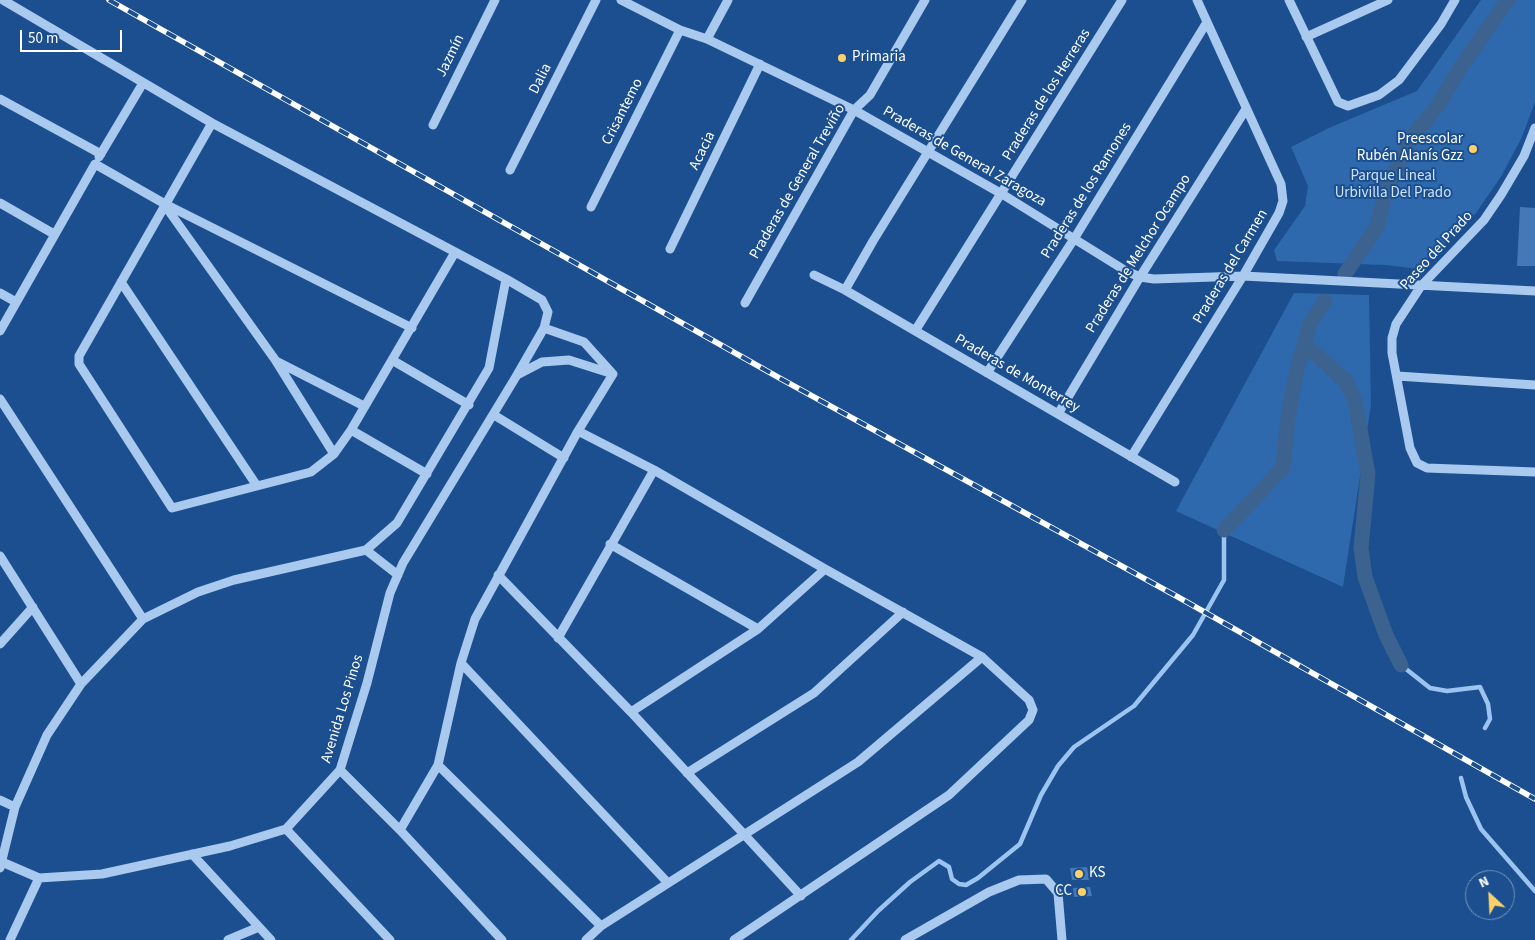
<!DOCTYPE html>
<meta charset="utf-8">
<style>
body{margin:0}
#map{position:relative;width:1535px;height:940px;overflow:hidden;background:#1b4f8f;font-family:"Source Sans 3",sans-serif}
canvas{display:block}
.north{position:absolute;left:1465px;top:870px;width:50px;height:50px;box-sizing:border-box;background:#1b4f8f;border:1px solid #7695bc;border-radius:50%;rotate:335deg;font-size:14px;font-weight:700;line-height:20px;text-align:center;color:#fff}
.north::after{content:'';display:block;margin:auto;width:18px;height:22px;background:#ffd166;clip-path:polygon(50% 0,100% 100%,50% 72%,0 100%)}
.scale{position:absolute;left:20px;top:30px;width:102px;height:22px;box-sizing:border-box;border:2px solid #fff;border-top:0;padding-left:6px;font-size:15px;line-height:18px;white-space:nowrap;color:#fff;-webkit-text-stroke:4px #1b4f8f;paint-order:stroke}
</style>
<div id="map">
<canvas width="1535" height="940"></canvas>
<div class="north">N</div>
<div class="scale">50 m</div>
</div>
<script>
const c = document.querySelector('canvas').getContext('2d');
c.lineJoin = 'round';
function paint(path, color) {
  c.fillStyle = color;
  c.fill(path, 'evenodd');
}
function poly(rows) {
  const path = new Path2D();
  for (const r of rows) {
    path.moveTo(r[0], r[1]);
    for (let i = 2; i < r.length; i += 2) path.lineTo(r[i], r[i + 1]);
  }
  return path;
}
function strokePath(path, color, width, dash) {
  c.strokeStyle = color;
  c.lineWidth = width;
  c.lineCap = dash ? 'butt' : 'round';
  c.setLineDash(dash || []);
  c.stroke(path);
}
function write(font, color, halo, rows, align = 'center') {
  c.font = font + ' "Source Sans 3",sans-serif';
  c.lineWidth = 4;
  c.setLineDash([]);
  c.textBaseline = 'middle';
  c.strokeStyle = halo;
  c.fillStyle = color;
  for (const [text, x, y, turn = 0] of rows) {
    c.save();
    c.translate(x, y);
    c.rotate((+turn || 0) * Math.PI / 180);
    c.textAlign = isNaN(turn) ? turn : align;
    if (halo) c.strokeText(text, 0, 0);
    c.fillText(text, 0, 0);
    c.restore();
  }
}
paint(poly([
 [1481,0,1535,0,1535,102,1522,137,1502,175,1476,213,1418,269,1386,265,1277,261,1274,250,1305,206,1308,186,1291,147,1331,127,1417,91],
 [1294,293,1369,295,1371,405,1343,587,1176,511]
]), '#2e69ad');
strokePath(poly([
 [1401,665,1430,688,1447,691,1480,687,1488,704,1490,719,1485,728],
 [1461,778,1466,797,1481,829,1535,891],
 [851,940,878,911,910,882,939,861,949,867,952,879,959,884,966,885,978,878,1020,844,1041,795,1058,766,1074,747,1134,706,1193,635,1224,580,1224,530]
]), '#9cc4f0', 4.5);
strokePath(poly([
 [1345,274,1377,227,1386,190,1410,140,1439,104,1460,68,1508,0],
 [1304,344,1346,381,1355,401,1368,474,1361,548,1365,577,1386,635,1401,665],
 [1224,530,1283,468,1288,417,1297,369,1310,324,1325,301]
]), '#3c6290', 15);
paint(poly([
 [1520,207,1535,208,1535,266,1517,266],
 [1087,867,1089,880,1072,880,1070,868],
 [1090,887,1092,896,1074,897,1073,888]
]), '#4478b7');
strokePath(poly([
 [3,0,212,123,506,279,542,300,548,312,544,328,517,375,403,563,390,593,367,683,340,770,286,829,230,846,102,874,39,878,10,940],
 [621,0,680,30,707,39,854,110,1002,194,1126,271,1140,277,1154,279,1243,276,1535,291],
 [1289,0,1338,102,1348,106,1379,95,1399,80,1441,24,1455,0],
 [1306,37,1388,0],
 [707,39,728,0],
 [0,99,101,154],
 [212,123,79,356,79,364,172,508,311,472,334,454,351,430,454,254],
 [433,125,495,0],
 [1535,128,1524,156,1501,195,1484,220,1421,286,1396,324,1392,338,1392,353,1410,448,1417,463,1427,468,1535,472],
 [99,157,143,83],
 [510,170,596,0],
 [0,203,54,234],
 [166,207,276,361,334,454],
 [591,207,680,30],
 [670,249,760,64],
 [814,275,845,290,1175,482],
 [121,282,257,486],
 [845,290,873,241,1022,0],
 [0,293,16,302],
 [745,303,854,110,870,95,925,0],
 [544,328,584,342,612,373],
 [0,331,95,164,165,204,412,328],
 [915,331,1122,0],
 [392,360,469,405],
 [276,361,364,406],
 [987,373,1074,239,1207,22],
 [517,375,542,362,569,360,613,374],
 [1397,376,1535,385],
 [0,399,143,619],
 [1058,414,1140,277,1246,109],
 [494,415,564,458],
 [351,430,427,474],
 [578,431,654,470,825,569,982,657,1029,700,1033,710,1029,720,949,795,734,940],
 [1131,457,1243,276,1279,213,1283,201,1281,184,1197,0],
 [610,544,758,629],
 [366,550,398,575],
 [0,556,81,684],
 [498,575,631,712,801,896],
 [558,638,654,470],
 [0,644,33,607],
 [461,663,668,883],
 [631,712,758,629,825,569],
 [438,765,601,926],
 [340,770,400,830,502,940],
 [687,773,814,693,903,612],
 [0,800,15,807],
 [286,829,390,940],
 [400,830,438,765,461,663,475,619,578,431,613,374],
 [192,854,271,940],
 [2,862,39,878],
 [0,868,15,807,47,735,81,684,143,619,198,592,234,580,366,550,397,523,489,368,506,279],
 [228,940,259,927],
 [586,940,601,926,858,762,982,657],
 [905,940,989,892,1019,880,1046,879,1058,893,1062,940]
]), '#a9c9ee', 9);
const rail = poly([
 [109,0,783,380,1178,597,1535,799]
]);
strokePath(rail, '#fff', 5.5);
strokePath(rail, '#1b4f8f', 4, [11]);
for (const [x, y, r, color] of [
 [842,58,5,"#ffd166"],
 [1473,149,5,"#ffd166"],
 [1079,874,5,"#ffd166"],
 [1082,892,5,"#ffd166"]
]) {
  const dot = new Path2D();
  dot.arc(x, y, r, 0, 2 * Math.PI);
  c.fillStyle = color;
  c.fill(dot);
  strokePath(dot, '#1b4f8f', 2);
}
write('15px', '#fff', '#1b4f8f', [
 ["Jazmín",451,56,-64],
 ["Dalia",541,79,-63],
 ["Praderas de los Herreras",1047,95,-58],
 ["Crisantemo",623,112,-63],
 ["Acacia",703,151,-64],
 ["Praderas de General Zaragoza",964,157,30],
 ["Praderas de General Treviño",798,182,-60],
 ["Praderas de los Ramones",1087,191,-58],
 ["Paseo del Prado",1437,251,-48],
 ["Praderas de Melchor Ocampo",1139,254,-58],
 ["Praderas del Carmen",1231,267,-59],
 ["Praderas de Monterrey",1017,374,30],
 ["Avenida Los Pinos",343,709,-73]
]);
write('15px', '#fff', '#1b4f8f', [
 ["Primaria",852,58],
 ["Preescolar",1463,140,"right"],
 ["Rubén Alanís Gzz",1463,157,"right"],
 ["KS",1089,874],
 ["CC",1072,892,"right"]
], 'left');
write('15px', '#cfe3fa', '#1b4f8f', [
 ["Parque Lineal",1393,177],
 ["Urbivilla Del Prado",1393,194]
]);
</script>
